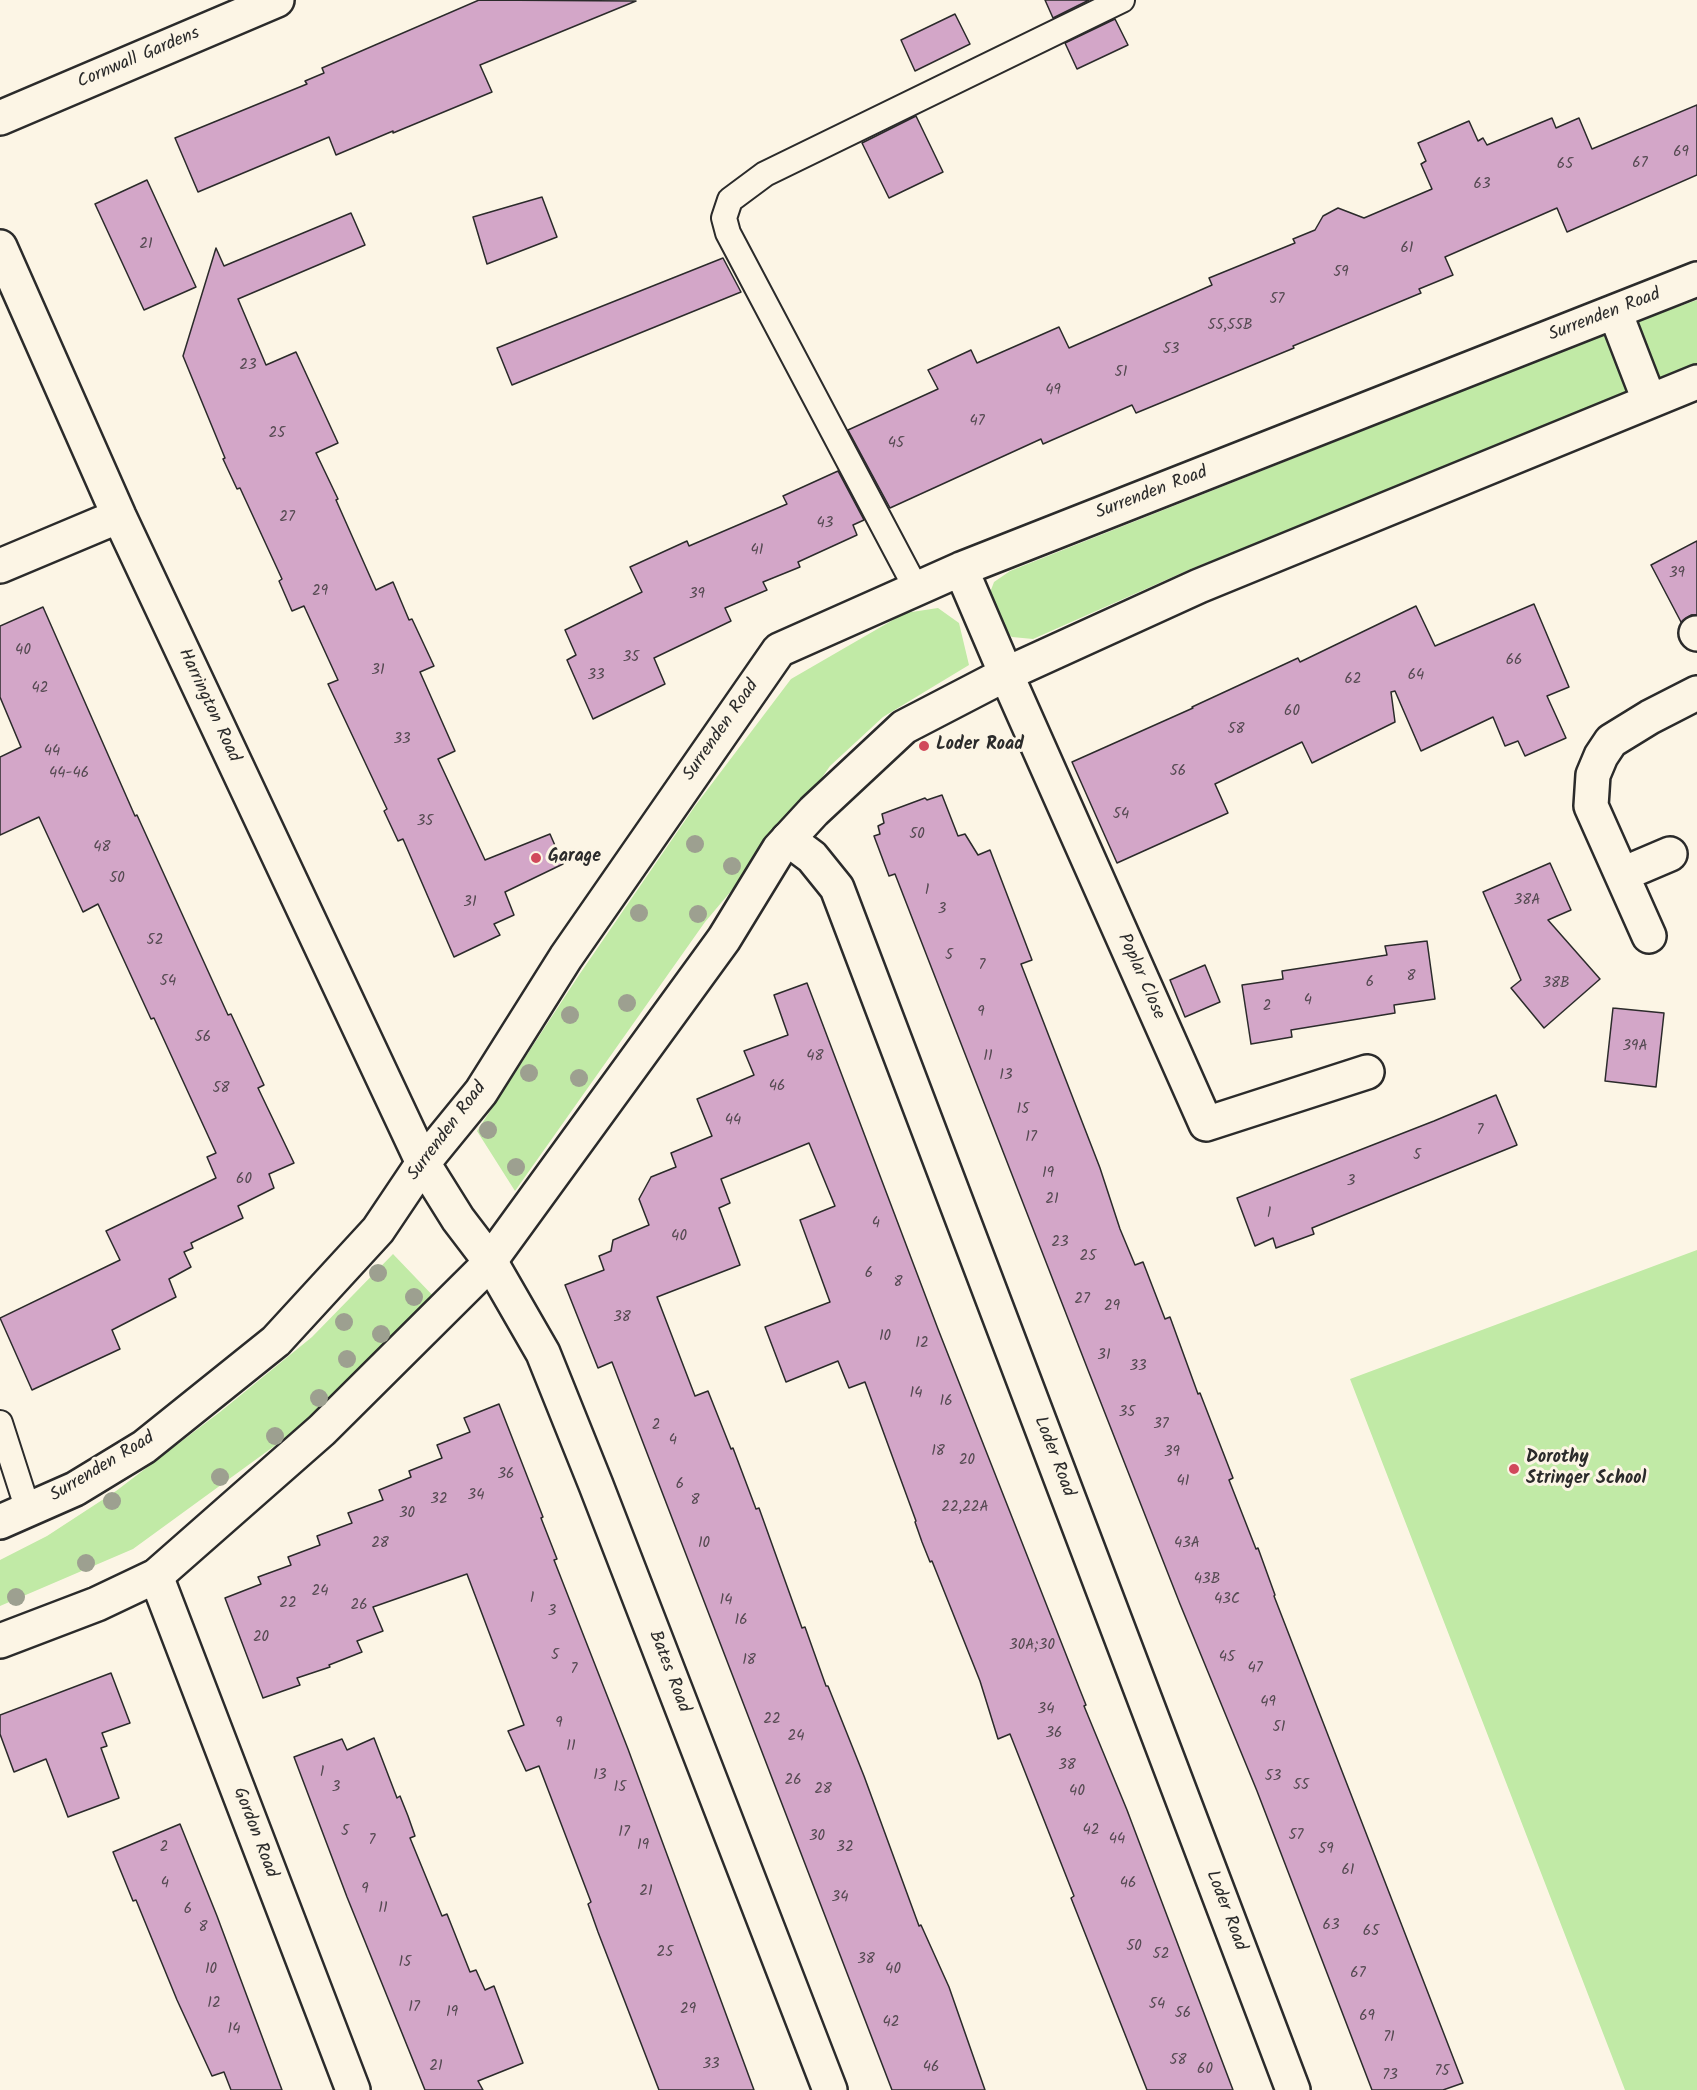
<!DOCTYPE html>
<style>
body{margin:0}
canvas{display:block;background:#fcf5e5}
</style>
<canvas width="1697" height="2090"></canvas>
<script>
const c = document.querySelector('canvas').getContext('2d');
c.lineJoin = 'round';
function paint(path, color) {
  c.fillStyle = color;
  c.fill(path, 'evenodd');
}
function poly(rows) {
  const path = new Path2D();
  for (const r of rows) {
    path.moveTo(r[0], r[1]);
    for (let i = 2; i < r.length; i += 2) path.lineTo(r[i], r[i + 1]);
  }
  return path;
}
function strokePath(path, color, width, dash) {
  c.strokeStyle = color;
  c.lineWidth = width;
  c.lineCap = dash ? 'butt' : 'round';
  c.setLineDash(dash || []);
  c.stroke(path);
}
function write(font, color, halo, rows, align = 'center') {
  c.font = font + ' Kalam,sans-serif';
  c.lineWidth = 6;
  c.setLineDash([]);
  c.textBaseline = 'middle';
  c.strokeStyle = halo;
  c.fillStyle = color;
  for (const [text, x, y, turn = 0] of rows) {
    c.save();
    c.translate(x, y);
    c.rotate((+turn || 0) * Math.PI / 180);
    c.textAlign = isNaN(turn) ? turn : align;
    if (halo) c.strokeText(text, 0, 0);
    c.fillText(text, 0, 0);
    c.restore();
  }
}
paint(poly([
 [1697,300,1697,371,1193,568,1033,639,1012,637,998,625,988,598,994,582,1010,571,1641,320],
 [938,608,959,623,969,665,883,717,830,766,801,808,705,922,515,1191,477,1131,579,975,695,806,791,679,905,613],
 [1697,1250,1697,2090,1625,2090,1350,1379],
 [393,1254,438,1301,306,1423,133,1549,0,1606,0,1560,47,1536,116,1491,220,1412,312,1337]
]), '#c1eaa6');
const building = poly([
 [479,0,636,1,480,65,492,92,393,133,393,131,336,155,329,137,198,192,175,138,307,84,305,81,324,73,322,68,479,0],
 [1045,0,1089,0,1053,18,1045,0],
 [955,14,970,44,915,71,901,40,955,14],
 [1115,19,1128,45,1077,69,1065,43,1115,19],
 [1697,105,1697,175,1567,232,1557,208,1445,257,1453,275,1419,289,1421,293,1293,346,1294,348,1136,413,1132,405,1043,444,1041,439,890,508,848,430,938,389,928,370,971,350,977,363,1059,327,1069,348,1212,285,1209,278,1295,243,1293,239,1315,230,1323,216,1338,208,1364,218,1432,189,1421,164,1426,161,1418,143,1469,121,1478,141,1483,138,1487,145,1552,118,1556,128,1579,118,1592,149,1697,105],
 [916,116,943,172,889,198,862,143,916,116],
 [147,180,196,287,144,310,95,204,147,180],
 [542,197,557,237,487,264,473,217,542,197],
 [351,213,365,245,238,299,266,365,296,352,338,443,316,453,338,499,336,500,376,590,393,582,409,620,412,619,434,666,420,672,455,751,438,759,485,860,550,834,563,864,505,892,514,915,494,924,500,935,454,957,403,839,398,841,384,811,387,809,328,684,338,680,304,606,292,611,279,581,282,579,240,488,237,489,223,459,225,458,183,356,216,248,224,266,351,213],
 [723,258,741,292,512,385,497,348,723,258],
 [838,471,864,520,853,525,857,535,798,562,800,567,763,582,767,590,725,608,731,621,654,658,665,684,593,719,567,660,576,655,565,630,642,592,630,567,687,541,689,546,787,504,783,496,838,471],
 [1697,541,1697,615,1691,615,1681,622,1651,565,1697,541],
 [1534,604,1569,687,1547,696,1566,738,1525,756,1518,741,1505,746,1493,717,1421,751,1395,691,1391,692,1395,722,1312,763,1302,742,1215,784,1228,813,1117,863,1072,762,1193,708,1192,707,1298,658,1300,662,1416,606,1435,646,1534,604],
 [43,607,135,816,137,815,228,1015,231,1014,264,1085,258,1088,294,1163,269,1174,274,1188,238,1206,243,1218,191,1243,193,1248,184,1252,191,1267,169,1279,176,1297,112,1330,120,1349,32,1390,0,1318,120,1260,106,1231,216,1178,207,1157,216,1153,154,1018,151,1019,98,904,83,912,39,817,0,835,0,757,21,747,0,697,0,626,43,607],
 [942,795,958,836,965,834,978,855,990,850,1032,960,1021,964,1100,1168,1120,1229,1135,1265,1143,1262,1165,1319,1170,1317,1198,1394,1200,1393,1233,1478,1229,1480,1256,1549,1258,1548,1275,1595,1274,1596,1463,2083,1443,2090,1372,2090,1257,1791,1180,1604,1088,1370,895,874,889,876,874,836,880,834,878,826,884,823,882,814,925,798,927,800,942,795],
 [1550,863,1571,910,1548,920,1600,979,1544,1028,1511,988,1521,980,1483,892,1550,863],
 [1427,941,1435,999,1394,1005,1395,1013,1291,1030,1292,1037,1251,1044,1242,985,1283,979,1282,971,1387,955,1385,946,1427,941],
 [1205,965,1220,1002,1185,1017,1170,980,1205,965],
 [807,983,938,1329,1080,1690,1086,1705,1084,1706,1127,1810,1233,2090,1147,2090,1071,1898,1074,1896,1010,1734,998,1739,980,1681,932,1561,930,1562,922,1542,915,1522,916,1521,865,1382,849,1388,838,1361,786,1382,765,1327,830,1302,800,1220,835,1206,809,1143,721,1179,730,1203,719,1208,740,1265,657,1297,695,1396,708,1391,731,1449,733,1448,756,1509,759,1508,802,1628,805,1627,826,1686,828,1686,864,1776,919,1926,921,1925,949,1987,985,2090,892,2090,612,1362,598,1368,565,1285,604,1270,599,1256,611,1251,613,1240,649,1225,639,1199,651,1177,676,1167,671,1153,712,1136,697,1099,754,1075,744,1051,788,1035,774,995,807,983],
 [1613,1008,1664,1013,1656,1087,1605,1081,1613,1008],
 [1496,1095,1517,1145,1312,1228,1314,1234,1276,1248,1273,1238,1255,1246,1237,1198,1434,1121,1496,1095],
 [499,1404,543,1517,541,1518,557,1559,554,1560,628,1749,754,2090,659,2090,598,1932,588,1904,591,1902,539,1766,526,1771,508,1731,524,1725,467,1574,373,1607,383,1631,357,1641,362,1652,329,1665,330,1667,297,1678,300,1685,263,1698,225,1598,261,1584,258,1577,291,1565,288,1557,320,1545,317,1536,352,1523,348,1513,383,1500,379,1490,411,1477,409,1471,442,1458,437,1445,470,1432,464,1418,499,1404],
 [111,1673,130,1723,102,1733,107,1746,101,1748,119,1798,68,1817,46,1759,14,1772,0,1734,0,1715,111,1673],
 [374,1738,397,1798,400,1796,408,1816,415,1836,410,1838,442,1916,447,1914,470,1972,476,1970,485,1990,494,1986,523,2063,478,2081,483,2090,425,2090,347,1897,294,1757,342,1739,347,1750,374,1738],
 [180,1824,217,1916,282,2090,231,2090,224,2072,212,2076,177,2000,136,1900,133,1901,113,1852,180,1824]
]);
paint(building, '#d3a6c8');
strokePath(building, '#2b2b2b', 1.5);
const service = poly([
 [917,590,728,233,724,218,730,200,765,174,1122,0],
 [0,1423,28,1510]
]);
const minor = poly([
 [0,118,277,0],
 [0,247,119,516,423,1163],
 [0,566,119,516],
 [1696,633,1697,634],
 [1006,674,1206,1124,1367,1072],
 [788,839,812,857,837,888,1293,2090],
 [1623,874,1670,854],
 [1649,936,1591,806,1593,775,1601,756,1611,741,1650,717,1697,693],
 [490,1261,543,1353,596,1485,830,2090],
 [156,1576,353,2090]
]);
const tertiary = poly([
 [1615,312,1649,400],
 [961,569,1006,674],
 [423,1163,458,1219,490,1261],
 [0,1522,75,1489,144,1447,276,1341,378,1230,423,1163,481,1092,566,957,779,650,961,569,1697,279],
 [0,1641,97,1604,156,1576,322,1430,484,1269,724,939,779,849,814,811,904,727,1006,674,1199,586,1697,382]
]);
strokePath(service, '#2b2b2b', 28);
strokePath(minor, '#2b2b2b', 38);
strokePath(tertiary, '#2b2b2b', 38);
strokePath(service, '#fcf5e5', 24);
strokePath(minor, '#fcf5e5', 33);
strokePath(tertiary, '#fcf5e5', 33);
c.fillStyle = '#9da090';
for (const [x, y] of [
 [695,844],
 [732,866],
 [639,913],
 [698,914],
 [627,1003],
 [570,1015],
 [529,1073],
 [579,1078],
 [488,1130],
 [516,1167],
 [378,1273],
 [414,1297],
 [344,1322],
 [381,1334],
 [347,1359],
 [319,1398],
 [275,1436],
 [220,1477],
 [112,1501],
 [86,1563],
 [16,1597]
]) {
  c.beginPath();
  c.arc(x, y, 9, 0, 2 * Math.PI);
  c.fill();
}
for (const [x, y, r, color] of [
 [924,746,6,"#d1495b"],
 [536,858,6,"#d1495b"],
 [1514,1469,6,"#d1495b"]
]) {
  const dot = new Path2D();
  dot.arc(x, y, r, 0, 2 * Math.PI);
  c.fillStyle = color;
  c.fill(dot);
  strokePath(dot, '#fcf5e5', 2);
}
write('15px', '#554a52', null, [
 ["69",1681,153],
 ["67",1640,164],
 ["65",1565,165],
 ["63",1482,185],
 ["21",146,245],
 ["61",1407,249],
 ["59",1341,273],
 ["57",1277,300],
 ["55,55B",1230,326],
 ["53",1171,350],
 ["23",248,366],
 ["51",1121,373],
 ["49",1053,391],
 ["47",977,422],
 ["25",277,434],
 ["45",896,444],
 ["27",287,518],
 ["43",825,524],
 ["41",757,551],
 ["39",1677,574],
 ["29",320,592],
 ["39",697,595],
 ["40",23,651],
 ["35",631,658],
 ["66",1514,661],
 ["31",378,671],
 ["33",596,676],
 ["64",1416,676],
 ["62",1353,680],
 ["42",40,689],
 ["60",1292,712],
 ["58",1236,730],
 ["33",402,740],
 ["44",52,752],
 ["56",1178,772],
 ["44-46",69,774],
 ["54",1121,815],
 ["35",425,822],
 ["50",917,835],
 ["48",102,848],
 ["50",117,879],
 ["1",927,891],
 ["38A",1527,901],
 ["31",470,903],
 ["3",942,910],
 ["52",155,941],
 ["5",949,956],
 ["7",982,966],
 ["8",1411,977],
 ["54",168,982],
 ["6",1370,983],
 ["38B",1556,984],
 ["4",1308,1001],
 ["2",1267,1007],
 ["9",981,1013],
 ["56",203,1038],
 ["39A",1635,1047],
 ["48",815,1057],
 ["11",988,1057],
 ["13",1006,1076],
 ["46",777,1087],
 ["58",221,1089],
 ["15",1023,1110],
 ["44",733,1121],
 ["7",1480,1131],
 ["17",1031,1138],
 ["5",1417,1156],
 ["19",1048,1174],
 ["60",244,1180],
 ["3",1351,1182],
 ["21",1052,1200],
 ["1",1269,1214],
 ["4",876,1224],
 ["40",679,1237],
 ["23",1060,1243],
 ["25",1088,1257],
 ["6",869,1274],
 ["8",898,1283],
 ["27",1082,1300],
 ["29",1112,1307],
 ["38",622,1318],
 ["10",885,1337],
 ["12",922,1344],
 ["31",1104,1356],
 ["33",1138,1367],
 ["14",916,1394],
 ["16",946,1402],
 ["35",1127,1413],
 ["37",1161,1425],
 ["2",656,1426],
 ["4",673,1441],
 ["18",938,1452],
 ["39",1172,1453],
 ["20",967,1461],
 ["36",506,1475],
 ["41",1183,1482],
 ["6",680,1485],
 ["34",476,1496],
 ["32",439,1500],
 ["8",695,1501],
 ["22,22A",965,1508],
 ["30",407,1514],
 ["28",380,1544],
 ["10",704,1544],
 ["43A",1187,1544],
 ["43B",1207,1580],
 ["24",320,1592],
 ["1",532,1599],
 ["43C",1227,1600],
 ["14",726,1601],
 ["22",288,1604],
 ["26",359,1606],
 ["3",552,1612],
 ["16",741,1621],
 ["20",261,1638],
 ["30A;30",1032,1646],
 ["5",555,1656],
 ["45",1227,1658],
 ["18",749,1661],
 ["47",1255,1669],
 ["7",574,1670],
 ["49",1268,1703],
 ["34",1046,1710],
 ["22",772,1720],
 ["9",559,1724],
 ["51",1279,1728],
 ["36",1054,1734],
 ["24",796,1737],
 ["11",571,1747],
 ["38",1067,1766],
 ["1",322,1773],
 ["13",600,1776],
 ["53",1273,1777],
 ["26",793,1781],
 ["55",1301,1786],
 ["3",336,1788],
 ["15",620,1788],
 ["28",823,1790],
 ["40",1077,1792],
 ["42",1091,1831],
 ["5",345,1832],
 ["17",624,1833],
 ["57",1296,1836],
 ["30",817,1837],
 ["44",1117,1840],
 ["7",372,1841],
 ["19",643,1846],
 ["2",164,1848],
 ["32",845,1848],
 ["59",1326,1850],
 ["61",1348,1871],
 ["4",165,1884],
 ["46",1128,1884],
 ["9",365,1890],
 ["21",646,1892],
 ["34",840,1898],
 ["11",383,1909],
 ["6",188,1910],
 ["63",1331,1926],
 ["8",203,1928],
 ["65",1371,1932],
 ["50",1134,1947],
 ["25",665,1953],
 ["52",1161,1955],
 ["38",866,1960],
 ["15",405,1963],
 ["10",211,1970],
 ["40",893,1970],
 ["67",1358,1974],
 ["12",214,2004],
 ["54",1157,2005],
 ["17",414,2008],
 ["29",688,2010],
 ["19",452,2013],
 ["56",1183,2014],
 ["69",1367,2017],
 ["42",891,2023],
 ["14",234,2030],
 ["71",1389,2038],
 ["58",1178,2061],
 ["33",711,2065],
 ["21",436,2067],
 ["46",931,2068],
 ["60",1205,2070],
 ["75",1442,2072],
 ["73",1390,2076]
]);
write('18px', '#2b2b2b', '#fcf5e5', [
 ["Cornwall Gardens",139,59,-23],
 ["Surrenden Road",1605,316,-21],
 ["Surrenden Road",1152,494,-21],
 ["Harrington Road",208,706,65],
 ["Surrenden Road",722,731,-55],
 ["Poplar Close",1140,977,66],
 ["Surrenden Road",448,1132,-53],
 ["Loder Road",1053,1457,69],
 ["Surrenden Road",103,1468,-31],
 ["Bates Road",668,1672,69],
 ["Gordon Road",254,1833,69],
 ["Loder Road",1225,1911,69]
]);
write('bold 18px', '#2b2b2b', '#fcf5e5', [
 ["Loder Road",936,746],
 ["Garage",548,858],
 ["Dorothy",1526,1459],
 ["Stringer School",1526,1480]
], 'left');
</script>
